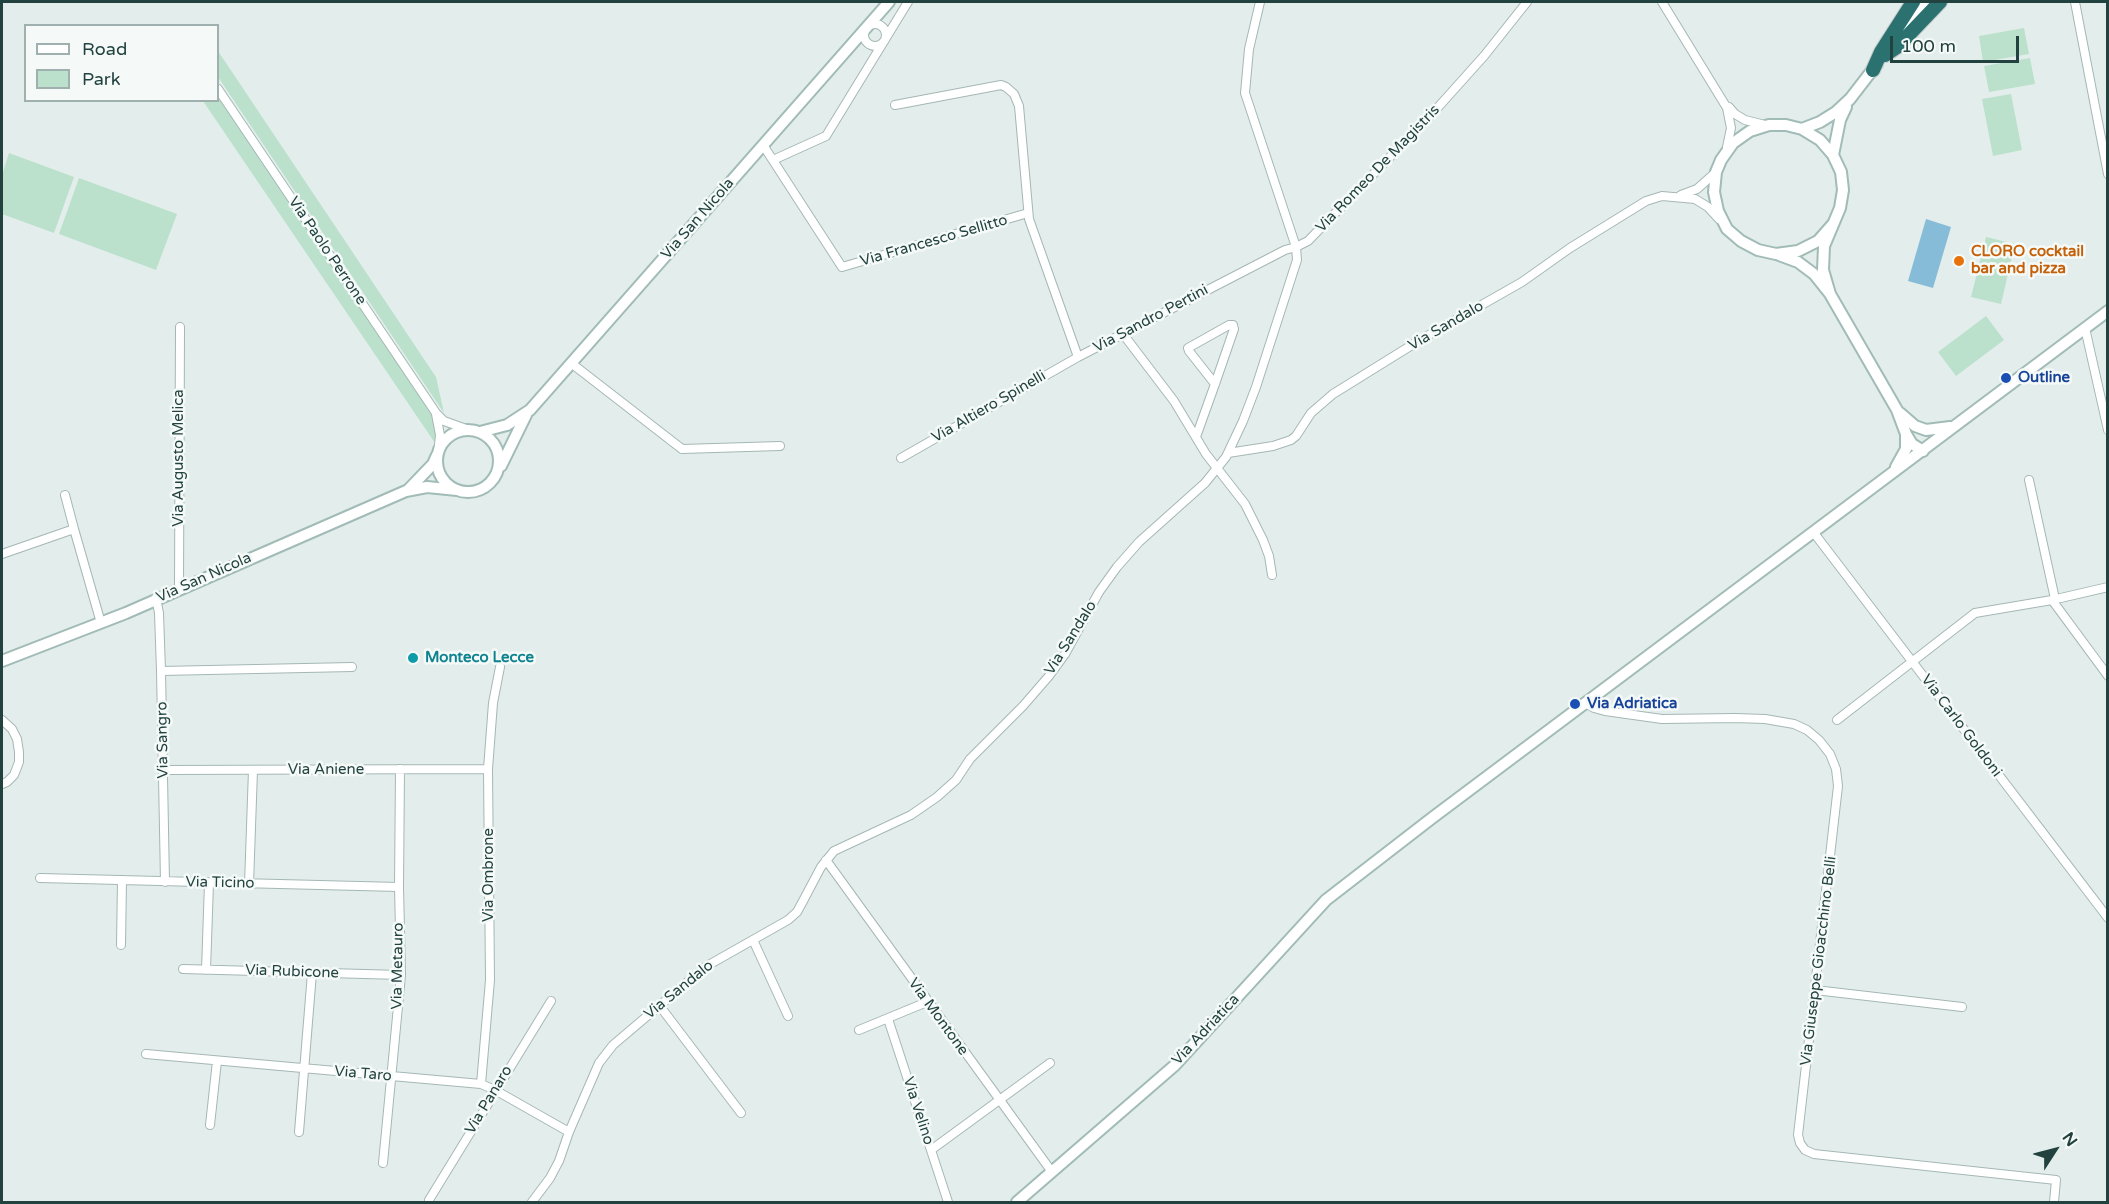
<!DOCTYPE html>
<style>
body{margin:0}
#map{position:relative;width:2109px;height:1204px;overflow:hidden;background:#e3eeec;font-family:"Varela Round",sans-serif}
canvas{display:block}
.frame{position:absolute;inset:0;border:3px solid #21423f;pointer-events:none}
.legend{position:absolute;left:24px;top:24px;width:195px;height:78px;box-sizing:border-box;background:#f5faf8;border:2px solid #a0b0ae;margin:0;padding:8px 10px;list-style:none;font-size:18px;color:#21423f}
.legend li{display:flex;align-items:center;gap:12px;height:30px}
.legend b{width:30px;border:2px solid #a0b0ae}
.north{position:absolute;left:2025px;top:1120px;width:60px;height:60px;-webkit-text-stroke:4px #f5faf8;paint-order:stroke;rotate:54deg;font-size:16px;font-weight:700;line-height:24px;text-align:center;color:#21423f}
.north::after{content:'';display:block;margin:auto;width:21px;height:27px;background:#21423f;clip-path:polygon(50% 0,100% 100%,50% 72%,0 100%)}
.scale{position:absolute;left:1890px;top:36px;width:129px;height:27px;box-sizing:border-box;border:3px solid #21423f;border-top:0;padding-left:8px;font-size:18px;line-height:21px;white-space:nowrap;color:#21423f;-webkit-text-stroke:4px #f5faf8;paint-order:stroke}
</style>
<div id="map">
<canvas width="2109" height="1204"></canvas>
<div class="frame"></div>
<ul class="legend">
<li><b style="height:8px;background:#fff"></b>Road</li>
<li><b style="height:16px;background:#bbe1cc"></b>Park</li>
</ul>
<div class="north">N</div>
<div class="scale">100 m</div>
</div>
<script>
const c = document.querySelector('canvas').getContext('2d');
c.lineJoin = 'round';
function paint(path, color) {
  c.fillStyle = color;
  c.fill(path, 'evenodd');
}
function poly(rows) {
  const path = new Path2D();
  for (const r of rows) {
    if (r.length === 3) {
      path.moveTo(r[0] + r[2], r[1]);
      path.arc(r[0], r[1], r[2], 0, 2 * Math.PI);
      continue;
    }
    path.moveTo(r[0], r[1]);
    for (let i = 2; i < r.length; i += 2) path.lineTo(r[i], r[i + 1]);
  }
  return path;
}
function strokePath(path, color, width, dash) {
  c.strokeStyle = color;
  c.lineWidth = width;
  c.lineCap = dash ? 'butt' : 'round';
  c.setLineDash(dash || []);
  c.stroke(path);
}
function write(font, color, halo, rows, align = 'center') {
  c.font = font + ' "Varela Round",sans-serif';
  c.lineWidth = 5;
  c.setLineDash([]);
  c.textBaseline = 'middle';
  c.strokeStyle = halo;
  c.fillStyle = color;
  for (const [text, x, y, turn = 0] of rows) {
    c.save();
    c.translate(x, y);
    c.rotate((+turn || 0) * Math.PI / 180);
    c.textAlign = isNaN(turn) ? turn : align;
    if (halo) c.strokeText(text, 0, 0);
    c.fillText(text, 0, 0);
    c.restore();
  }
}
paint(poly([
 [2024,28,2029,54,1983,62,1979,36],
 [218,51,436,377,444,413,218,77],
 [2030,58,2035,84,1989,92,1984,66],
 [2011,94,2022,150,1993,156,1982,99],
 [218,96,432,414,437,426,435,443,203,101,218,100],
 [9,153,74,177,54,233,2,214,2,175],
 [79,178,177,214,156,270,59,234],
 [1986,237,2015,244,2001,304,1971,297],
 [1986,316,2004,340,1956,376,1938,352]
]), '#bbe1cc');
paint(poly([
 [1926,219,1951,227,1933,288,1908,281]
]), '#87bcd8');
const street = poly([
 [1662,2,1727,108,1731,128,1727,147],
 [2075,2,2108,174],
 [875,35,11],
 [218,89,436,413,444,421,469,430],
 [895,105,1001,85,1006,87,1014,94,1019,106,1029,219,1078,357,1285,250,1296,247,1245,93,1249,49,1260,2],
 [1729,107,1735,114,1745,120,1765,125],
 [763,145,842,267,1028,213],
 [773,160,826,136,908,2],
 [1681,195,1697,189,1715,173],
 [2085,328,2108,430],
 [1123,334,1174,401,1206,454,1245,504,1263,540,1269,556,1272,575],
 [571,363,682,449,780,446],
 [436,414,440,435,438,454],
 [1196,437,1215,384,1234,329,1233,325,1229,325,1188,348,1189,351,1215,384],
 [1228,453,1273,446,1291,440,1296,436,1311,413,1333,394,1420,340,1522,282,1570,248,1646,201,1662,196,1695,199,1708,207,1719,219],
 [901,458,1078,357],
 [2029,480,2055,599],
 [65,495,74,529],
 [1814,533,2108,918],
 [2,554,74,529,101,623],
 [179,589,180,327],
 [156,598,159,613,161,671,165,882],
 [2052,600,2108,676],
 [161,671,352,667],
 [1585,703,1594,708,1605,711,1662,719,1735,718,1765,719,1794,724,1807,730,1819,740,1830,754,1836,769,1838,786,1798,1135,1800,1143,1805,1150,1814,1154,2056,1180,2054,1202],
 [2,720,12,729,17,739,19,752,19,762,14,775,7,782,2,784],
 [1837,720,1975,613,2052,600,2108,587],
 [164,770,488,769],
 [826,860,1052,1172],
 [40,878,399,887],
 [249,884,253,770],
 [753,940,788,1016],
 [121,945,122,880],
 [183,969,401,975],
 [206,970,209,883],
 [1815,990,1962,1007],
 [659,1005,741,1113],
 [888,1019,948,1202],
 [859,1030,927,1002],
 [146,1054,481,1084,495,1090,569,1132],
 [481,1084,490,980,488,769,493,703,500,667],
 [210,1125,217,1061],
 [299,1132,312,973],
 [931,1150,1050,1063],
 [383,1163,401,975,399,887,400,769],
 [429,1200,551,1001],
 [532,1202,550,1178,559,1161,569,1132,599,1063,613,1045,705,967,788,920,797,912,803,901,821,867,834,851,911,815,937,797,956,780,970,759,1023,706,1049,676,1065,654,1099,592,1117,567,1139,542,1205,483,1226,457,1243,421,1256,387,1297,260,1296,247,1308,241,1432,114,1484,56,1527,2]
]);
const secondary = poly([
 [1902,34,1928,2],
 [1802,129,1820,122,1836,112,1850,99,1877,64],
 [1833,155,1840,120,1846,107],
 [1779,255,1798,262,1814,274,1830,294,1897,410,1906,434,1912,444,1923,451],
 [1830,294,1823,270,1824,246,1840,208,1843,190,1841,172,1833,155,1820,140,1802,129,1786,125,1769,125,1750,131,1733,143,1721,160,1716,172,1714,192,1718,211,1727,229,1741,241,1758,250,1776,254,1798,251,1818,241,1833,224],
 [1900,413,1915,426,1926,430,1950,427],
 [468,461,31],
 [480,432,507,425,530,410,889,2],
 [501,466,526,415],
 [1896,467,1906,449,1906,434],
 [409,489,433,464,437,455],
 [2,661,126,613,406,491,427,487,457,490],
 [1017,1202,1174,1066,1326,900,1432,818,2108,311]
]);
const highway = poly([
 [1885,55,1897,47,1940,2],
 [1873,70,1881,52,1913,2]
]);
strokePath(street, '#a5b7b5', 10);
strokePath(secondary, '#a1bbb7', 14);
strokePath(highway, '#c1cac9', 16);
strokePath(street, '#fff', 8);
strokePath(secondary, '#fff', 10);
strokePath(highway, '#2a7170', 14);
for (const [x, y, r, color] of [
 [1959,261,6,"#e8710a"],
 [2006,378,6,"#1a4fb4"],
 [413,658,6,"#0f9aa8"],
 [1575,704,6,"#1a4fb4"]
]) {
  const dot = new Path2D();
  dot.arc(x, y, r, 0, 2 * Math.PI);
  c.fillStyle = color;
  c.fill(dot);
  strokePath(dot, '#f5faf8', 2);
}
write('15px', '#21423f', '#f5faf8', [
 ["Via Romeo De Magistris",1378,169,-46],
 ["Via San Nicola",698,219,-49],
 ["Via Francesco Sellitto",934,241,-16],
 ["Via Paolo Perrone",327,251,56],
 ["Via Sandro Pertini",1151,319,-28],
 ["Via Sandalo",1446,326,-30],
 ["Via Altiero Spinelli",989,407,-30],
 ["Via Augusto Melica",179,458,-90],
 ["Via San Nicola",204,578,-24],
 ["Via Sandalo",1071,638,-58],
 ["Via Carlo Goldoni",1961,726,53],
 ["Via Sangro",163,740,-91],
 ["Via Aniene",326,770],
 ["Via Ombrone",489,875,-90],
 ["Via Ticino",220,883,1],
 ["Via Giuseppe Gioacchino Belli",1819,961,-83],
 ["Via Metauro",398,966,-89],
 ["Via Rubicone",292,972,2],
 ["Via Sandalo",679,990,-39],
 ["Via Montone",938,1017,54],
 ["Via Adriatica",1206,1030,-47],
 ["Via Taro",363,1074,5],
 ["Via Panaro",489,1100,-59],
 ["Via Velino",918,1111,72]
]);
write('bold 15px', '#c56008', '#f5faf8', [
 ["CLORO cocktail",1971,252],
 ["bar and pizza",1971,269]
], 'left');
write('bold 15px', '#164399', '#f5faf8', [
 ["Outline",2018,378],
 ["Via Adriatica",1587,704]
], 'left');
write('bold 15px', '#0d838f', '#f5faf8', [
 ["Monteco Lecce",425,658]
], 'left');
</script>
